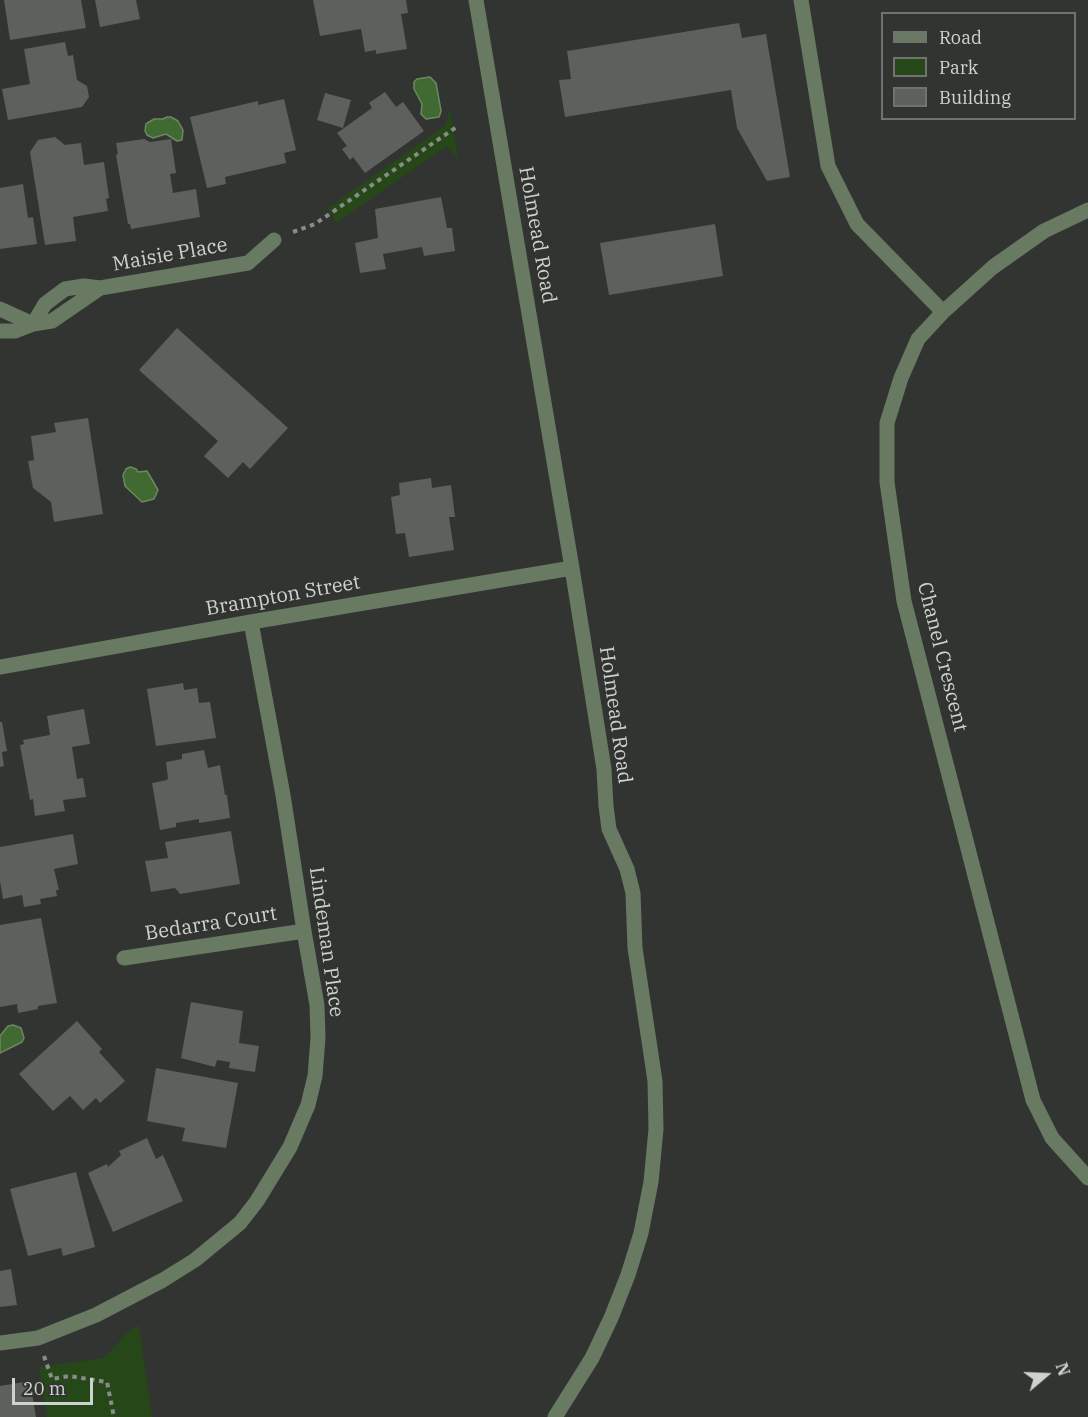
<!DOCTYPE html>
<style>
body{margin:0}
#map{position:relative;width:1088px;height:1417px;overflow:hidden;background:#323431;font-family:"IBM Plex Serif",serif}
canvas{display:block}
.legend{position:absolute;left:881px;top:12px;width:195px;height:108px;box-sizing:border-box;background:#323431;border:2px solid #717371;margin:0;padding:8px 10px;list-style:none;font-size:18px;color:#d0d2d0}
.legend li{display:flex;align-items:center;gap:12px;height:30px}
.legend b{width:30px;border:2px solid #717371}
.north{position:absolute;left:1016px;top:1345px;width:60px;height:60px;-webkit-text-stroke:4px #323431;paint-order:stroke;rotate:71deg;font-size:16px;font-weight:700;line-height:24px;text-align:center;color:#d0d2d0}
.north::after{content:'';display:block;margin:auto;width:21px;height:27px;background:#d0d2d0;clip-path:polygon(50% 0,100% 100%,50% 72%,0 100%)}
.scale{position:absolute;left:12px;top:1378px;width:81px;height:27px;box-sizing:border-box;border:3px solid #d0d2d0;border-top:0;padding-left:8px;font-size:18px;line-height:21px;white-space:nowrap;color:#d0d2d0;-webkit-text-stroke:4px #323431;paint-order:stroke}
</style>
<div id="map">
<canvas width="1088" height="1417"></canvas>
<ul class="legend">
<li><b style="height:8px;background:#687a61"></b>Road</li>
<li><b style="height:16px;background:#264819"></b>Park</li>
<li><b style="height:16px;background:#5d605c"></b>Building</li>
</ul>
<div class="north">N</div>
<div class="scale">20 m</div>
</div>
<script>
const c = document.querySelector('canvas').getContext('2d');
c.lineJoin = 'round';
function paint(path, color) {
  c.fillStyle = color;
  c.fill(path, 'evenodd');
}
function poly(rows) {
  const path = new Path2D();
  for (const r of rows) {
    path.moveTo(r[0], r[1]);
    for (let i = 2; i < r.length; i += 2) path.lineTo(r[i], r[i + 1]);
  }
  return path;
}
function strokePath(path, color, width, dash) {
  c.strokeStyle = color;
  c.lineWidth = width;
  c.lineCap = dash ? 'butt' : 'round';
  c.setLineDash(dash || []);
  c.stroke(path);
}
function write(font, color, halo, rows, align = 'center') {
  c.font = font + ' "IBM Plex Serif",serif';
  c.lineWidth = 4.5;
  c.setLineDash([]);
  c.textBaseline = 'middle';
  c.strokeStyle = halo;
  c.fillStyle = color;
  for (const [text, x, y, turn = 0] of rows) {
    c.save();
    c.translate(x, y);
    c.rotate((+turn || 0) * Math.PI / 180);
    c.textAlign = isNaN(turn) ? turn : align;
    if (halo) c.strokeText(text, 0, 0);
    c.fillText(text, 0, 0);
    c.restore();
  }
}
paint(poly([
 [450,109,458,158,447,146,336,223,328,208,445,126],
 [139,1325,152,1417,47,1417,39,1367,104,1358,126,1334]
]), '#264819');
const water = poly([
 [430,77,436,83,441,111,439,117,426,119,421,114,422,104,414,89,414,82,417,79,430,77],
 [167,117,171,117,178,121,183,130,182,140,177,141,166,134,153,138,147,135,145,131,146,124,154,119,163,119,167,117],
 [130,467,136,469,138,472,147,471,158,490,154,499,142,502,125,486,123,475,126,469,130,467],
 [13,1025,21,1028,24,1038,22,1042,0,1053,0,1036,8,1026,13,1025]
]);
paint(water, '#416932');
strokePath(water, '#6c8861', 1.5);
paint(poly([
 [4,0,81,0,86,28,10,40],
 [95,0,136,0,140,19,100,27],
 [313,0,406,0,408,13,401,14,407,49,376,54,376,50,365,52,361,29,320,36],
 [739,23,742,38,766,34,790,177,767,181,737,128,731,90,565,117,559,80,571,79,567,51],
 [65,42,68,56,73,55,77,80,87,86,89,97,82,107,8,120,2,89,30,84,24,49],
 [385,92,396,107,403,102,424,131,365,173,353,157,350,160,342,149,347,146,337,133,372,108,369,103],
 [325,93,351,100,343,128,317,120],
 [284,99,296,150,284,153,286,163,225,177,226,184,207,188,190,117,258,101,258,105],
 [55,137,65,145,81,143,84,165,104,162,109,198,106,199,108,211,73,217,76,241,45,245,30,152,38,140],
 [144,139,150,142,171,139,176,173,170,174,173,193,196,189,200,217,131,229,130,224,128,224,116,155,118,154,116,143],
 [23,184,28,218,33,217,37,244,0,249,0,188],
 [441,197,447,228,452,228,455,251,424,256,422,247,383,254,386,269,360,273,355,243,378,238,375,209],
 [715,224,723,276,609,295,600,243],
 [177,328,288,428,250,469,243,462,228,478,204,456,218,441,139,370],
 [88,418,103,514,54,522,51,502,33,488,28,461,34,460,31,436,56,432,54,423],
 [431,478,432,488,451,485,455,517,449,517,454,550,409,557,405,533,396,534,391,497,400,495,399,483],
 [183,683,184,690,197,688,199,703,210,702,216,738,156,746,147,689],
 [84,709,90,744,72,747,77,779,83,778,86,797,63,800,65,811,35,816,33,799,30,800,20,745,24,744,23,740,50,735,47,716],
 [0,722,2,722,7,751,2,752,4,766,0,767],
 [204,750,208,768,220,765,225,795,227,795,230,818,199,823,199,819,176,823,176,827,160,830,152,783,167,780,168,778,166,762,182,759,182,754],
 [231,831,240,884,180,894,175,888,151,892,145,861,168,858,165,842],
 [73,834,78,864,54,869,59,890,56,890,57,896,40,899,41,904,24,907,22,895,3,899,0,881,0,847],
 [41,918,57,1003,38,1006,38,1009,18,1013,17,1004,0,1007,0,925],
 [191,1002,243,1011,239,1043,259,1046,255,1072,229,1068,230,1062,217,1060,215,1067,181,1058],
 [77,1021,102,1049,99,1052,125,1081,100,1103,96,1098,83,1110,70,1096,53,1111,19,1074],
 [156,1068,238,1083,226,1148,182,1141,185,1128,147,1121],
 [147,1138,156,1159,163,1155,183,1201,113,1232,88,1173,107,1164,108,1167,121,1155,119,1151],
 [76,1172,95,1247,63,1256,61,1248,28,1256,10,1189],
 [11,1269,17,1305,0,1307,0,1271],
 [30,1381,36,1417,0,1417,0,1386]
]), '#5d605c');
strokePath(poly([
 [293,232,315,224,458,126],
 [44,1356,52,1379,69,1376,107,1382,114,1417]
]), '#898b88', 4, [4.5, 4.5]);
strokePath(poly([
 [476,0,572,568,604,769,606,806,609,829,627,869,633,893,635,948,655,1081,656,1129,651,1182,641,1233,628,1275,611,1318,592,1358,555,1417],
 [801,0,828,166,857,224,943,312],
 [1088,210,1044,231,993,267,943,312,918,339,901,378,887,423,887,482,904,601,1033,1100,1052,1138,1088,1178],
 [0,309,33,324,45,304,65,289,84,286,100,288,248,263,274,240],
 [0,331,15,331,33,324,52,321,100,288],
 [0,667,251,622,572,568],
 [124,958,304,931],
 [0,1343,38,1338,96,1315,163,1280,195,1260,240,1223,257,1201,290,1147,308,1105,315,1076,318,1038,317,1005,304,931,283,795,251,622]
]), '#687a61', 15);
write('20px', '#d0d2d0', '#323431', [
 ["Holmead Road",537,235,80],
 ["Maisie Place",170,255,-10],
 ["Brampton Street",283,596,-10],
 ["Chanel Crescent",942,657,76],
 ["Holmead Road",615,715,82],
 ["Bedarra Court",211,924,-9],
 ["Lindeman Place",326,942,82]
]);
</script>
